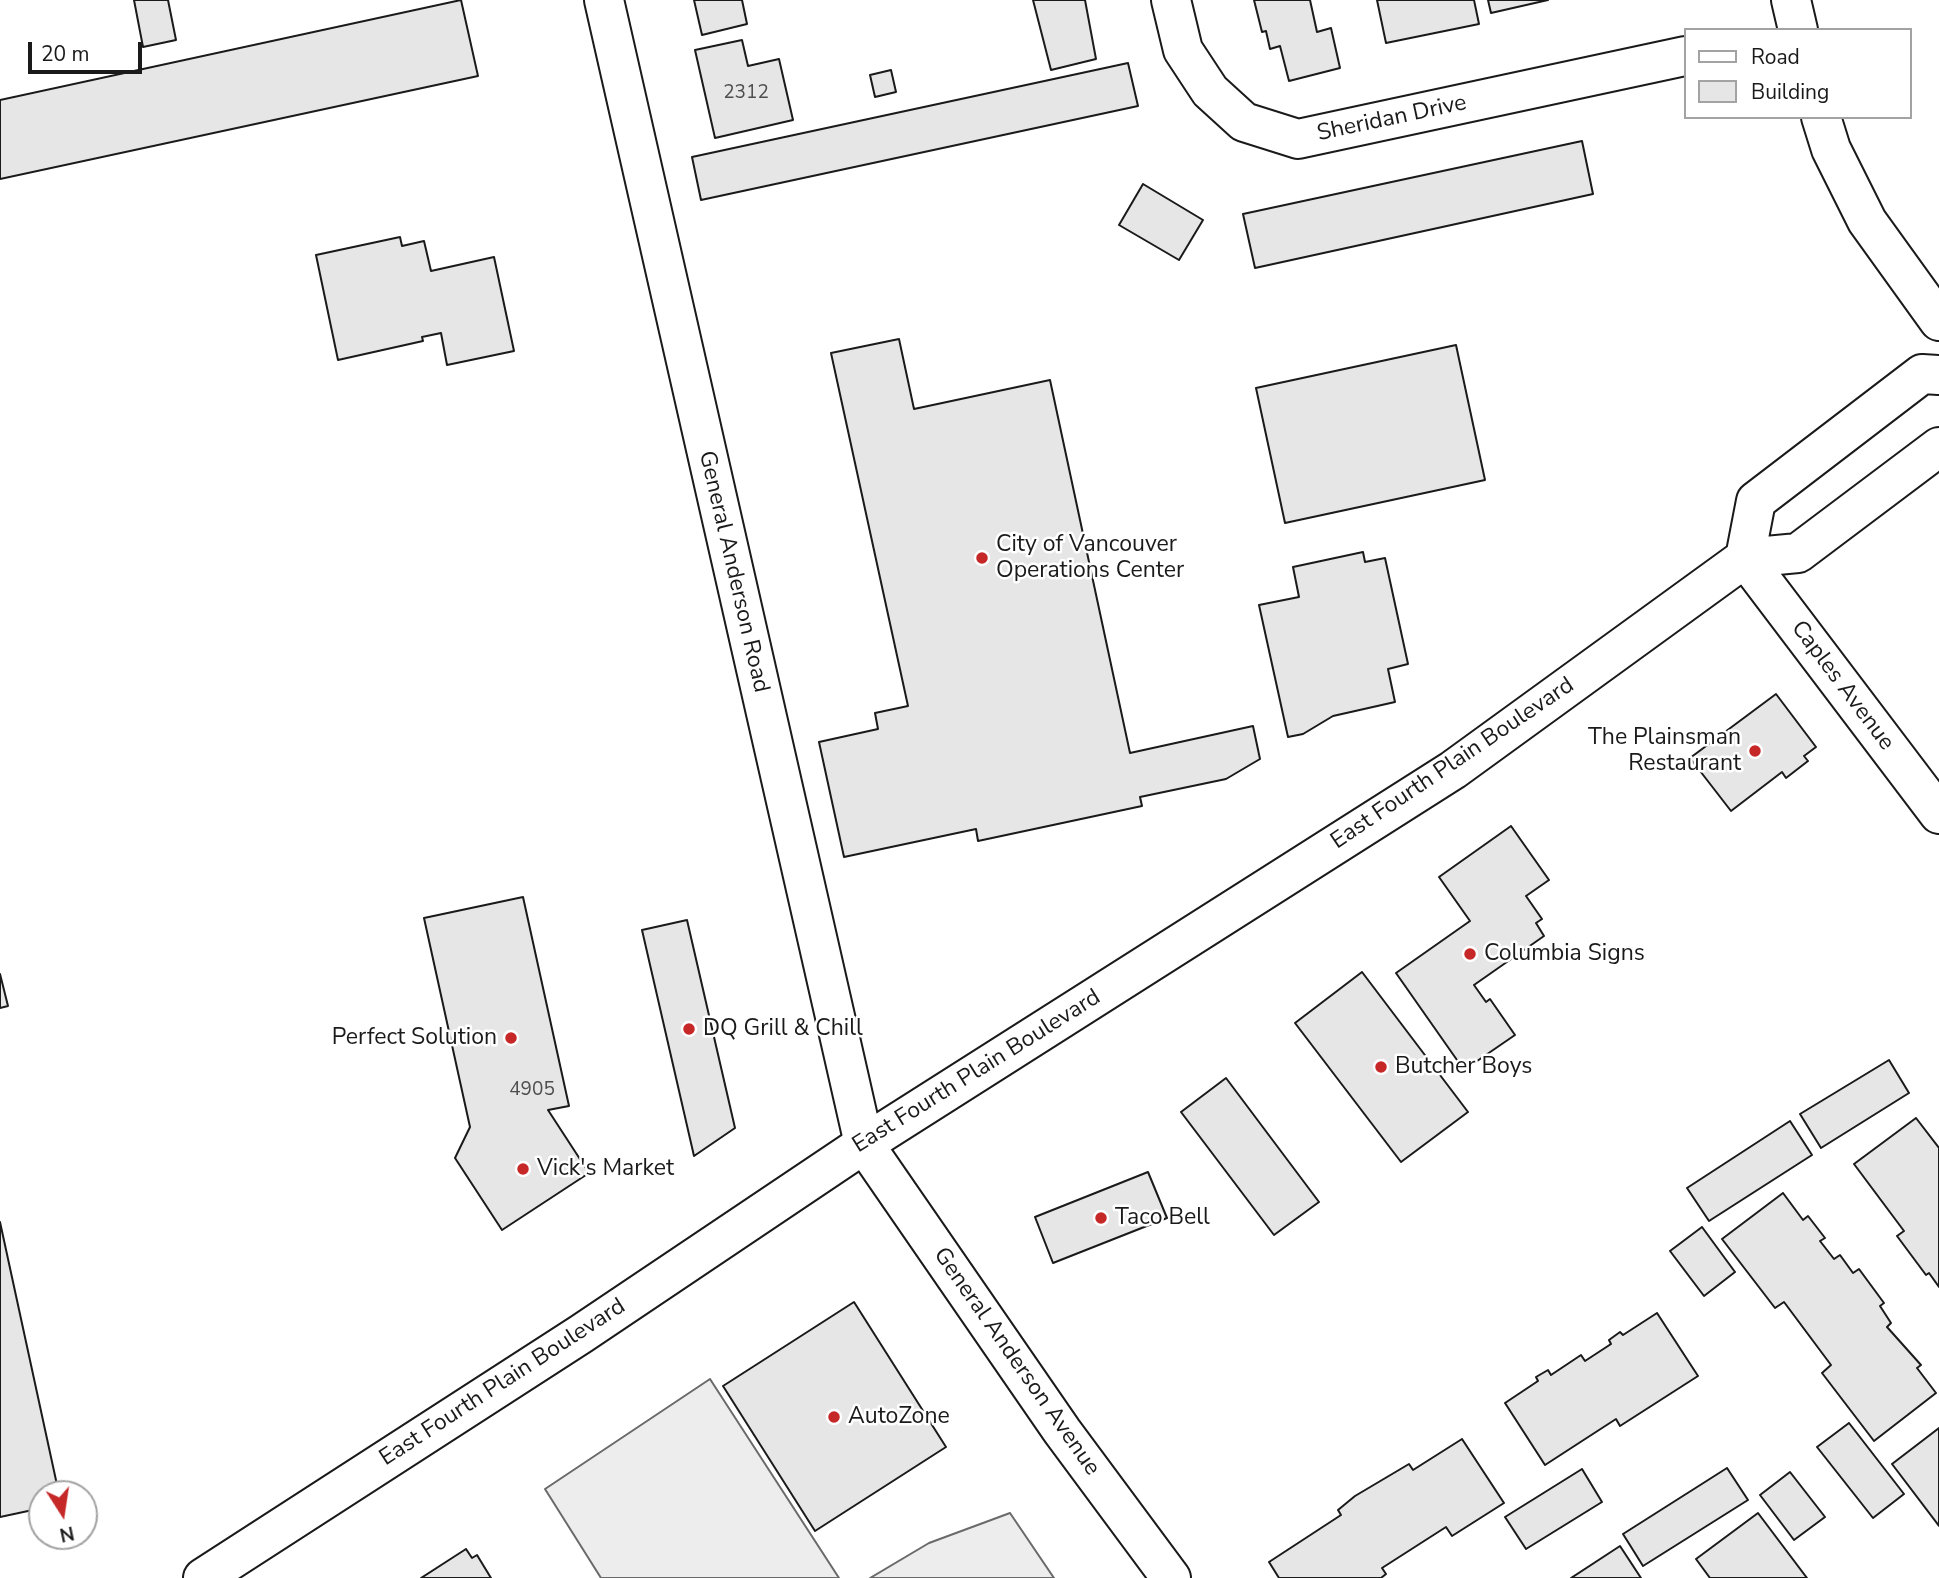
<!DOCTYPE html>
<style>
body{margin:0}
#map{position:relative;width:1939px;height:1578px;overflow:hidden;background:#fff;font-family:"Nunito Sans",sans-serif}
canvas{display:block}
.legend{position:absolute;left:1684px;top:28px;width:228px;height:91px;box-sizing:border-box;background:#fff;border:2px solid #a3a3a3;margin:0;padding:9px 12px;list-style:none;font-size:21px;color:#1a1a1a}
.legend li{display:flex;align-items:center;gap:14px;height:35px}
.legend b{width:35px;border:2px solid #a3a3a3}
.north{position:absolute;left:28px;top:1480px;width:70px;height:70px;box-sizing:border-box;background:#fff;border:2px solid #a3a3a3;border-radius:50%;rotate:168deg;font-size:19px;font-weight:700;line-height:28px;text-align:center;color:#1a1a1a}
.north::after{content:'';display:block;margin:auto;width:24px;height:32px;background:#c62828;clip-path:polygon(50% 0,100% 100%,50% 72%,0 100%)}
.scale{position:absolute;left:28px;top:42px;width:114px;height:32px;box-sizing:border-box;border:4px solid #1a1a1a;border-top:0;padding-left:9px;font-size:21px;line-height:24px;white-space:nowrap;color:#1a1a1a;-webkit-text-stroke:5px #fff;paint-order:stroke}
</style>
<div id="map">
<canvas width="1939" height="1578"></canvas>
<ul class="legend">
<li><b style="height:9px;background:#fff"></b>Road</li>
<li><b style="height:19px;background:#e6e6e6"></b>Building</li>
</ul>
<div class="north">N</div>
<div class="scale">20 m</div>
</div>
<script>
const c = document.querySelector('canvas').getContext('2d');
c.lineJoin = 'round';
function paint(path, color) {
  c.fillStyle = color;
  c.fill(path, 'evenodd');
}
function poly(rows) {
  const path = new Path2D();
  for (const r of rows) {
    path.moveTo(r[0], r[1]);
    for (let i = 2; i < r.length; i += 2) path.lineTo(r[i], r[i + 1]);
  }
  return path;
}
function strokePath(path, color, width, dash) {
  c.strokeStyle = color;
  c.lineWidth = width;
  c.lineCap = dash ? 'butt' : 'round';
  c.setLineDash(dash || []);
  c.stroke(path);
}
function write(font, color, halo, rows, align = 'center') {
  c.font = font + ' "Nunito Sans",sans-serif';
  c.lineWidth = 5;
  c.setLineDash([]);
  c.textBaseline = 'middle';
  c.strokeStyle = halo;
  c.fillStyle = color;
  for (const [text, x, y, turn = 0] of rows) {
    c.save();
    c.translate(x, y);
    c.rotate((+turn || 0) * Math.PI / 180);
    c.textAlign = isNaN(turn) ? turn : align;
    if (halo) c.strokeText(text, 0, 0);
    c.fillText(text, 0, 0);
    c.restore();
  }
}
const parking = poly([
 [710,1379,839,1578,601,1578,545,1489,710,1379],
 [1010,1513,1054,1578,870,1578,929,1543,1010,1513]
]);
paint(parking, '#ededed');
strokePath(parking, '#6a6a6a', 2);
const building = poly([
 [134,0,168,0,176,40,143,47,134,0],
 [461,0,478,76,0,179,0,100,461,0],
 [694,0,742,0,747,24,702,35,694,0],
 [1033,0,1085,0,1096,59,1051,70,1033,0],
 [1254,0,1310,0,1317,32,1331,28,1340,68,1289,81,1280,46,1270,49,1266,31,1262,32,1254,0],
 [1377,0,1474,0,1479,24,1386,43,1377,0],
 [1488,0,1548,0,1491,13,1488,0],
 [742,40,748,66,779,59,793,120,715,138,695,50,742,40],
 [1128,63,1138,106,701,200,692,157,1128,63],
 [891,70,896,92,875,97,870,75,891,70],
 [1582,141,1593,194,1255,268,1243,214,1582,141],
 [1143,184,1203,220,1179,260,1119,225,1143,184],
 [400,237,402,246,424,241,431,271,494,257,514,351,447,365,441,333,422,337,423,341,338,360,316,255,400,237],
 [899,339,914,409,1050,380,1130,753,1253,726,1260,759,1226,779,1140,797,1142,806,978,841,976,829,844,857,819,742,878,729,875,713,908,706,831,353,899,339],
 [1456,345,1485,480,1285,523,1256,388,1456,345],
 [1363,552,1365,562,1385,558,1408,664,1388,669,1395,702,1333,716,1303,734,1288,737,1259,605,1299,597,1293,567,1363,552],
 [1776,694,1816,747,1804,756,1808,761,1786,778,1782,772,1731,811,1690,758,1776,694],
 [1511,826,1549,880,1526,896,1542,919,1536,923,1544,936,1474,985,1486,1002,1490,999,1515,1035,1464,1070,1396,973,1470,921,1439,877,1511,826],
 [523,897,569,1106,548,1110,589,1173,502,1230,455,1158,470,1127,424,918,523,897],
 [687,920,735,1128,694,1156,642,930,687,920],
 [1362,972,1468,1112,1401,1162,1295,1023,1362,972],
 [0,974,8,1006,0,1008,0,974],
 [1889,1060,1909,1093,1821,1148,1800,1114,1889,1060],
 [1226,1078,1319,1202,1274,1235,1181,1112,1226,1078],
 [1916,1118,1939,1148,1939,1287,1929,1273,1926,1275,1897,1236,1904,1231,1854,1164,1916,1118],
 [1790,1121,1812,1155,1709,1221,1687,1188,1790,1121],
 [1148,1172,1167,1218,1053,1263,1035,1217,1148,1172],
 [1783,1193,1803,1220,1808,1216,1825,1238,1820,1241,1834,1259,1840,1255,1853,1273,1859,1269,1884,1303,1880,1306,1891,1323,1887,1327,1921,1365,1917,1368,1936,1393,1874,1441,1822,1373,1831,1365,1784,1302,1775,1308,1722,1239,1783,1193],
 [0,1222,59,1494,42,1494,42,1508,0,1517,0,1222],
 [1702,1227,1735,1272,1704,1296,1670,1251,1702,1227],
 [854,1302,946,1447,815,1531,723,1386,854,1302],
 [1657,1313,1698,1376,1620,1426,1616,1419,1545,1465,1505,1403,1538,1381,1536,1377,1548,1370,1551,1375,1581,1355,1585,1361,1611,1344,1609,1340,1620,1332,1623,1335,1657,1313],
 [1849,1423,1904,1494,1873,1518,1817,1447,1849,1423],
 [1939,1428,1939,1526,1892,1464,1939,1428],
 [1462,1439,1504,1503,1452,1536,1446,1527,1382,1568,1386,1574,1381,1578,1279,1578,1269,1562,1341,1515,1338,1510,1355,1496,1409,1464,1413,1470,1462,1439],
 [1727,1468,1748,1500,1643,1566,1623,1534,1727,1468],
 [1582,1469,1602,1502,1526,1549,1505,1517,1582,1469],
 [1790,1472,1825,1517,1794,1540,1760,1495,1790,1472],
 [1758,1513,1807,1578,1710,1578,1696,1559,1758,1513],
 [1620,1546,1641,1578,1571,1578,1620,1546],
 [466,1549,472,1558,477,1555,491,1578,421,1578,466,1549]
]);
paint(building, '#e6e6e6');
strokePath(building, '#1a1a1a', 2);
const minor = poly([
 [604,0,864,1144,1062,1431,1171,1578],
 [1171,0,1183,50,1210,91,1244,122,1298,139,1685,56],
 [1791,0,1798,30],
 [1821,117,1831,149,1867,221,1939,321],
 [1745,558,1939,814]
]);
const major = poly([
 [1745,558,1756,501,1922,374,1939,375],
 [203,1578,581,1334,864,1144,1453,770,1745,558,1798,553,1939,447]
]);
strokePath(minor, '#1a1a1a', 42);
strokePath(major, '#1a1a1a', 42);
strokePath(minor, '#fff', 38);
strokePath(major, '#fff', 38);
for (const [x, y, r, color] of [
 [982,558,7,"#c62828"],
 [1755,751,7,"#c62828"],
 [1470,954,7,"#c62828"],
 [689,1029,7,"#c62828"],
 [511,1038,7,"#c62828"],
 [1381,1067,7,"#c62828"],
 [523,1169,7,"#c62828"],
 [1101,1218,7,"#c62828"],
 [834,1417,7,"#c62828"]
]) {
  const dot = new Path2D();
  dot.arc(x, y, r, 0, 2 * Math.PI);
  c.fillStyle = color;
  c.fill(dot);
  strokePath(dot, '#fff', 2.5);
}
write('19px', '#4d4d4d', null, [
 ["2312",746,93],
 ["4905",532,1090]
]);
write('23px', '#1a1a1a', '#fff', [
 ["Sheridan Drive",1392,119,-12],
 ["General Anderson Road",733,572,77],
 ["Caples Avenue",1842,686,53],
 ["East Fourth Plain Boulevard",1453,764,-34],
 ["East Fourth Plain Boulevard",977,1072,-32],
 ["General Anderson Avenue",1016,1362,55],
 ["East Fourth Plain Boulevard",503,1383,-33]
]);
write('23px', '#1a1a1a', '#fff', [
 ["City of Vancouver",996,545],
 ["Operations Center",996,571],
 ["The Plainsman",1741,738,"right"],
 ["Restaurant",1741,764,"right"],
 ["Columbia Signs",1484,954],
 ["DQ Grill & Chill",703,1029],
 ["Perfect Solution",497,1038,"right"],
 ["Butcher Boys",1395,1067],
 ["Vick's Market",537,1169],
 ["Taco Bell",1115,1218],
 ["AutoZone",848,1417]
], 'left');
</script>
